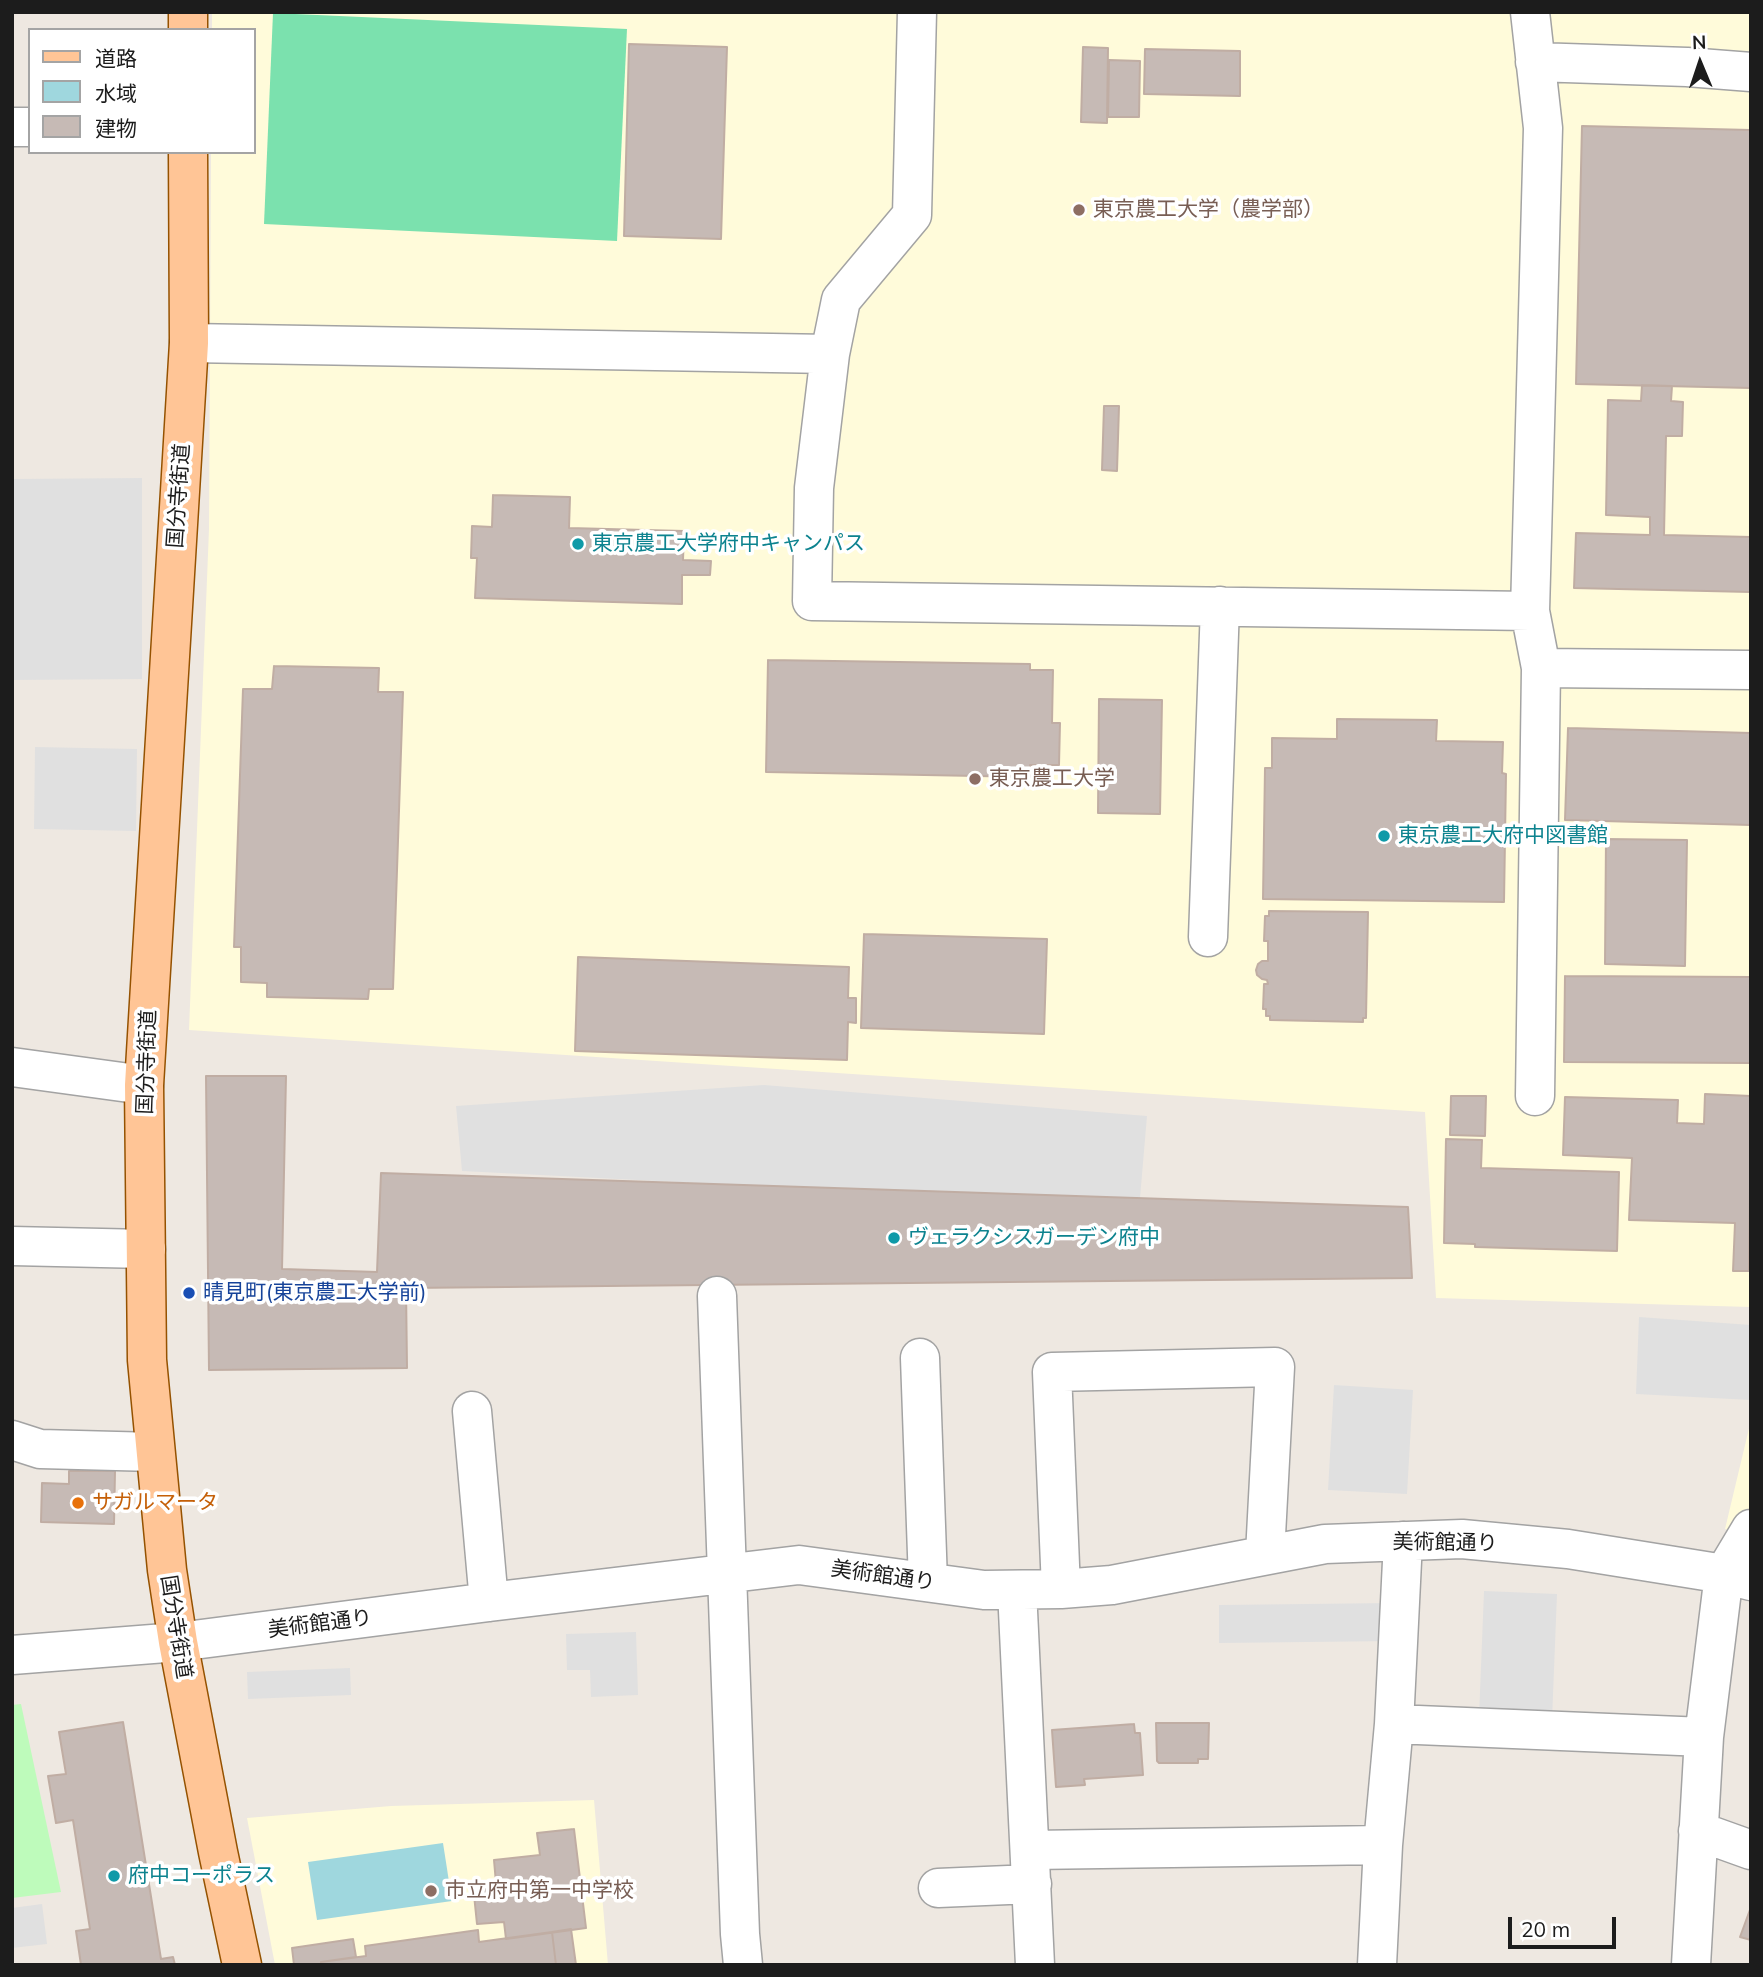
<!DOCTYPE html>
<meta charset="utf-8">
<style>
body{margin:0}
#map{position:relative;width:1763px;height:1977px;overflow:hidden;background:#eee8e1;font-family:Mulish,"Noto Sans JP",sans-serif}
canvas{display:block}
.frame{position:absolute;inset:0;border:14px solid #1c1c1c;pointer-events:none}
.legend{position:absolute;left:28px;top:28px;width:228px;height:126px;box-sizing:border-box;background:#fff;border:2px solid #a4a4a4;margin:0;padding:9px 12px;list-style:none;font-size:21px;color:#1c1c1c}
.legend li{display:flex;align-items:center;gap:14px;height:35px}
.legend b{width:35px;border:2px solid #a4a4a4}
.north{position:absolute;left:1665px;top:28px;width:70px;height:70px;-webkit-text-stroke:5px #fff;paint-order:stroke;rotate:358deg;font-size:19px;font-weight:700;line-height:28px;text-align:center;color:#1c1c1c}
.north::after{content:'';display:block;margin:auto;width:24px;height:32px;background:#1c1c1c;clip-path:polygon(50% 0,100% 100%,50% 72%,0 100%)}
.scale{position:absolute;left:1508px;top:1917px;width:108px;height:32px;box-sizing:border-box;border:4px solid #1c1c1c;border-top:0;padding-left:9px;font-size:21px;line-height:24px;white-space:nowrap;color:#1c1c1c;-webkit-text-stroke:5px #fff;paint-order:stroke}
</style>
<div id="map">
<canvas width="1763" height="1977"></canvas>
<div class="frame"></div>
<ul class="legend">
<li><b style="height:9px;background:#ffc596"></b>道路</li>
<li><b style="height:19px;background:#9fd7de"></b>水域</li>
<li><b style="height:19px;background:#c6bab5"></b>建物</li>
</ul>
<div class="north">N</div>
<div class="scale">20 m</div>
</div>
<script>
const c = document.querySelector('canvas').getContext('2d');
c.lineJoin = 'round';
function paint(path, color) {
  c.fillStyle = color;
  c.fill(path, 'evenodd');
}
function poly(rows) {
  const path = new Path2D();
  for (const r of rows) {
    path.moveTo(r[0], r[1]);
    for (let i = 2; i < r.length; i += 2) path.lineTo(r[i], r[i + 1]);
  }
  return path;
}
function strokePath(path, color, width, dash) {
  c.strokeStyle = color;
  c.lineWidth = width;
  c.lineCap = dash ? 'butt' : 'round';
  c.setLineDash(dash || []);
  c.stroke(path);
}
function write(font, color, halo, rows, align = 'center') {
  c.font = font + ' Mulish,"Noto Sans JP",sans-serif';
  c.lineWidth = 7;
  c.setLineDash([]);
  c.textBaseline = 'middle';
  c.strokeStyle = halo;
  c.fillStyle = color;
  for (const [text, x, y, turn = 0] of rows) {
    c.save();
    c.translate(x, y);
    c.rotate((+turn || 0) * Math.PI / 180);
    c.textAlign = isNaN(turn) ? turn : align;
    if (halo) c.strokeText(text, 0, 0);
    c.fillText(text, 0, 0);
    c.restore();
  }
}
paint(poly([
 [212,12,1751,12,1751,1307,1436,1298,1425,1112,189,1030,209,529,211,152,254,152,254,30,212,30],
 [1751,1420,1751,1536,1725,1529],
 [594,1800,608,1965,275,1965,247,1818,391,1806]
]), '#fffbda');
paint(poly([
 [21,1704,61,1892,12,1898,12,1705]
]), '#befbbb');
paint(poly([
 [273,13,627,29,617,241,264,224]
]), '#7be1ae');
paint(poly([
 [142,478,142,679,12,680,12,479],
 [35,747,137,749,136,831,34,829],
 [764,1085,1147,1116,1140,1198,735,1185,462,1171,456,1106],
 [1639,1317,1751,1325,1751,1400,1636,1394],
 [1334,1385,1413,1390,1407,1494,1328,1490],
 [1484,1591,1557,1594,1552,1720,1479,1717],
 [1394,1603,1395,1641,1219,1643,1219,1605],
 [636,1632,638,1695,591,1697,590,1670,567,1670,566,1634],
 [350,1668,351,1695,248,1699,247,1672],
 [42,1904,47,1944,12,1948,12,1908]
]), '#e0e0e0');
paint(poly([
 [443,1843,452,1901,317,1920,308,1862]
]), '#9fd7de');
const building = poly([
 [629,44,727,47,721,239,624,236,629,44],
 [1083,47,1108,48,1107,123,1081,122,1083,47],
 [1145,49,1240,51,1240,96,1144,94,1145,49],
 [1109,60,1140,61,1139,117,1108,117,1109,60],
 [1582,126,1751,130,1751,388,1576,384,1582,126],
 [1642,385,1672,386,1671,401,1683,402,1682,436,1666,436,1664,535,1751,537,1751,592,1574,588,1576,533,1650,535,1650,517,1606,515,1608,400,1641,401,1642,385],
 [1104,406,1119,406,1117,471,1102,470,1104,406],
 [493,495,570,497,569,528,684,531,683,560,711,561,710,575,682,575,682,604,475,598,477,558,471,558,472,526,492,527,493,495],
 [768,660,1030,664,1030,670,1053,670,1052,723,1060,723,1059,765,1030,765,1030,777,766,772,768,660],
 [274,666,379,668,378,692,403,692,393,989,369,989,368,999,267,997,267,983,241,982,241,947,234,947,243,689,272,689,274,666],
 [1099,699,1162,700,1160,814,1098,813,1099,699],
 [1337,719,1437,720,1436,741,1503,742,1502,773,1506,774,1504,902,1263,899,1265,768,1272,768,1272,738,1337,739,1337,719],
 [1568,728,1751,733,1751,825,1565,820,1568,728],
 [1606,839,1687,840,1685,966,1605,964,1606,839],
 [1269,911,1368,912,1366,1018,1363,1018,1363,1022,1270,1020,1270,1016,1266,1016,1266,1009,1263,1009,1264,984,1268,984,1267,980,1262,979,1257,975,1256,970,1258,964,1262,961,1268,961,1268,941,1264,941,1265,916,1269,916,1269,911],
 [864,934,1047,939,1044,1034,861,1028,864,934],
 [578,957,849,967,848,998,856,998,856,1023,848,1022,847,1060,575,1051,578,957],
 [1565,976,1751,977,1751,1063,1564,1062,1565,976],
 [206,1076,286,1076,282,1269,377,1272,381,1173,1408,1207,1412,1278,406,1288,407,1368,209,1370,206,1076],
 [1705,1094,1751,1096,1749,1271,1733,1271,1735,1223,1629,1220,1632,1158,1563,1155,1565,1097,1678,1100,1677,1123,1704,1124,1705,1094],
 [1451,1096,1486,1096,1485,1136,1450,1135,1451,1096],
 [1446,1139,1482,1140,1481,1168,1619,1172,1617,1251,1475,1247,1475,1244,1444,1243,1446,1139],
 [69,1471,115,1471,114,1524,41,1522,42,1483,69,1484,69,1471],
 [123,1722,161,1959,173,1957,175,1965,81,1965,76,1931,90,1929,73,1820,56,1823,48,1776,66,1774,59,1732,123,1722],
 [1156,1723,1209,1723,1208,1759,1198,1759,1198,1763,1159,1763,1157,1761,1156,1723],
 [1134,1724,1135,1733,1140,1733,1143,1775,1084,1779,1085,1785,1056,1787,1052,1730,1134,1724],
 [574,1829,586,1928,506,1939,504,1922,477,1924,473,1885,496,1883,494,1860,540,1855,537,1833,574,1829],
 [1751,1907,1751,1940,1740,1937,1751,1907],
 [571,1929,576,1965,556,1965,552,1932,571,1929],
 [478,1930,479,1942,552,1932,556,1965,321,1965,321,1962,366,1956,365,1946,478,1930],
 [353,1939,356,1957,321,1962,321,1965,294,1965,292,1948,353,1939]
]);
paint(building, '#c6bab5');
strokePath(building, '#c0ada3', 2);
const minor = poly([
 [917,12,912,215,841,300,830,354,814,488,812,601,1530,611],
 [1530,12,1543,128,1530,611,1541,668,1751,670],
 [1535,62,1687,67,1751,72],
 [12,127,30,127],
 [189,343,830,354],
 [1208,937,1220,606],
 [12,1067,144,1085],
 [1535,1096,1541,668],
 [12,1246,146,1249],
 [717,1296,740,1934,743,1965],
 [920,1358,928,1582],
 [472,1411,489,1602],
 [12,1440,40,1449,155,1452],
 [1061,1589,1052,1372,1275,1367,1265,1554],
 [1017,1590,1035,1965],
 [12,1655,178,1642,489,1602,799,1565,984,1590,1061,1589,1112,1585,1325,1544,1462,1539,1568,1549,1724,1574,1751,1581],
 [1394,1724,1704,1737],
 [1698,1831,1751,1850],
 [1031,1850,1383,1845],
 [938,1888,1032,1884],
 [1377,1965,1383,1845,1394,1724,1403,1541],
 [1691,1965,1704,1737,1724,1574,1751,1529]
]);
const major = poly([
 [188,12,188,30],
 [188,152,189,343,144,1085,147,1360,167,1570,178,1642,218,1852,242,1965]
]);
strokePath(minor, '#a3a3a3', 41);
strokePath(major, '#955200', 41);
strokePath(minor, '#fff', 38);
strokePath(major, '#ffc596', 38);
for (const [x, y, r, color] of [
 [1079,210,7,"#8d6e63"],
 [578,544,7,"#0f9aa8"],
 [975,779,7,"#8d6e63"],
 [1384,836,7,"#0f9aa8"],
 [894,1238,7,"#0f9aa8"],
 [189,1293,7,"#1a4fb4"],
 [78,1503,7,"#e8710a"],
 [114,1876,7,"#0f9aa8"],
 [431,1891,7,"#8d6e63"]
]) {
  const dot = new Path2D();
  dot.arc(x, y, r, 0, 2 * Math.PI);
  c.fillStyle = color;
  c.fill(dot);
  strokePath(dot, '#fff', 2.5);
}
write('21px', '#785e54', '#fff', [
 ["東京農工大学（農学部）",1093,210],
 ["東京農工大学",989,779],
 ["市立府中第一中学校",445,1891]
], 'left');
write('21px', '#1c1c1c', '#fff', [
 ["国分寺街道",179,496,-86],
 ["国分寺街道",147,1062,-88],
 ["美術館通り",1445,1543,1],
 ["美術館通り",883,1576,8],
 ["美術館通り",320,1624,-7],
 ["国分寺街道",176,1627,81]
]);
write('21px', '#0d838f', '#fff', [
 ["東京農工大学府中キャンパス",592,544],
 ["東京農工大府中図書館",1398,836],
 ["ヴェラクシスガーデン府中",908,1238],
 ["府中コーポラス",128,1876]
], 'left');
write('21px', '#164399', '#fff', [
 ["晴見町(東京農工大学前)",203,1293]
], 'left');
write('21px', '#c56008', '#fff', [
 ["サガルマータ",92,1503]
], 'left');
</script>
